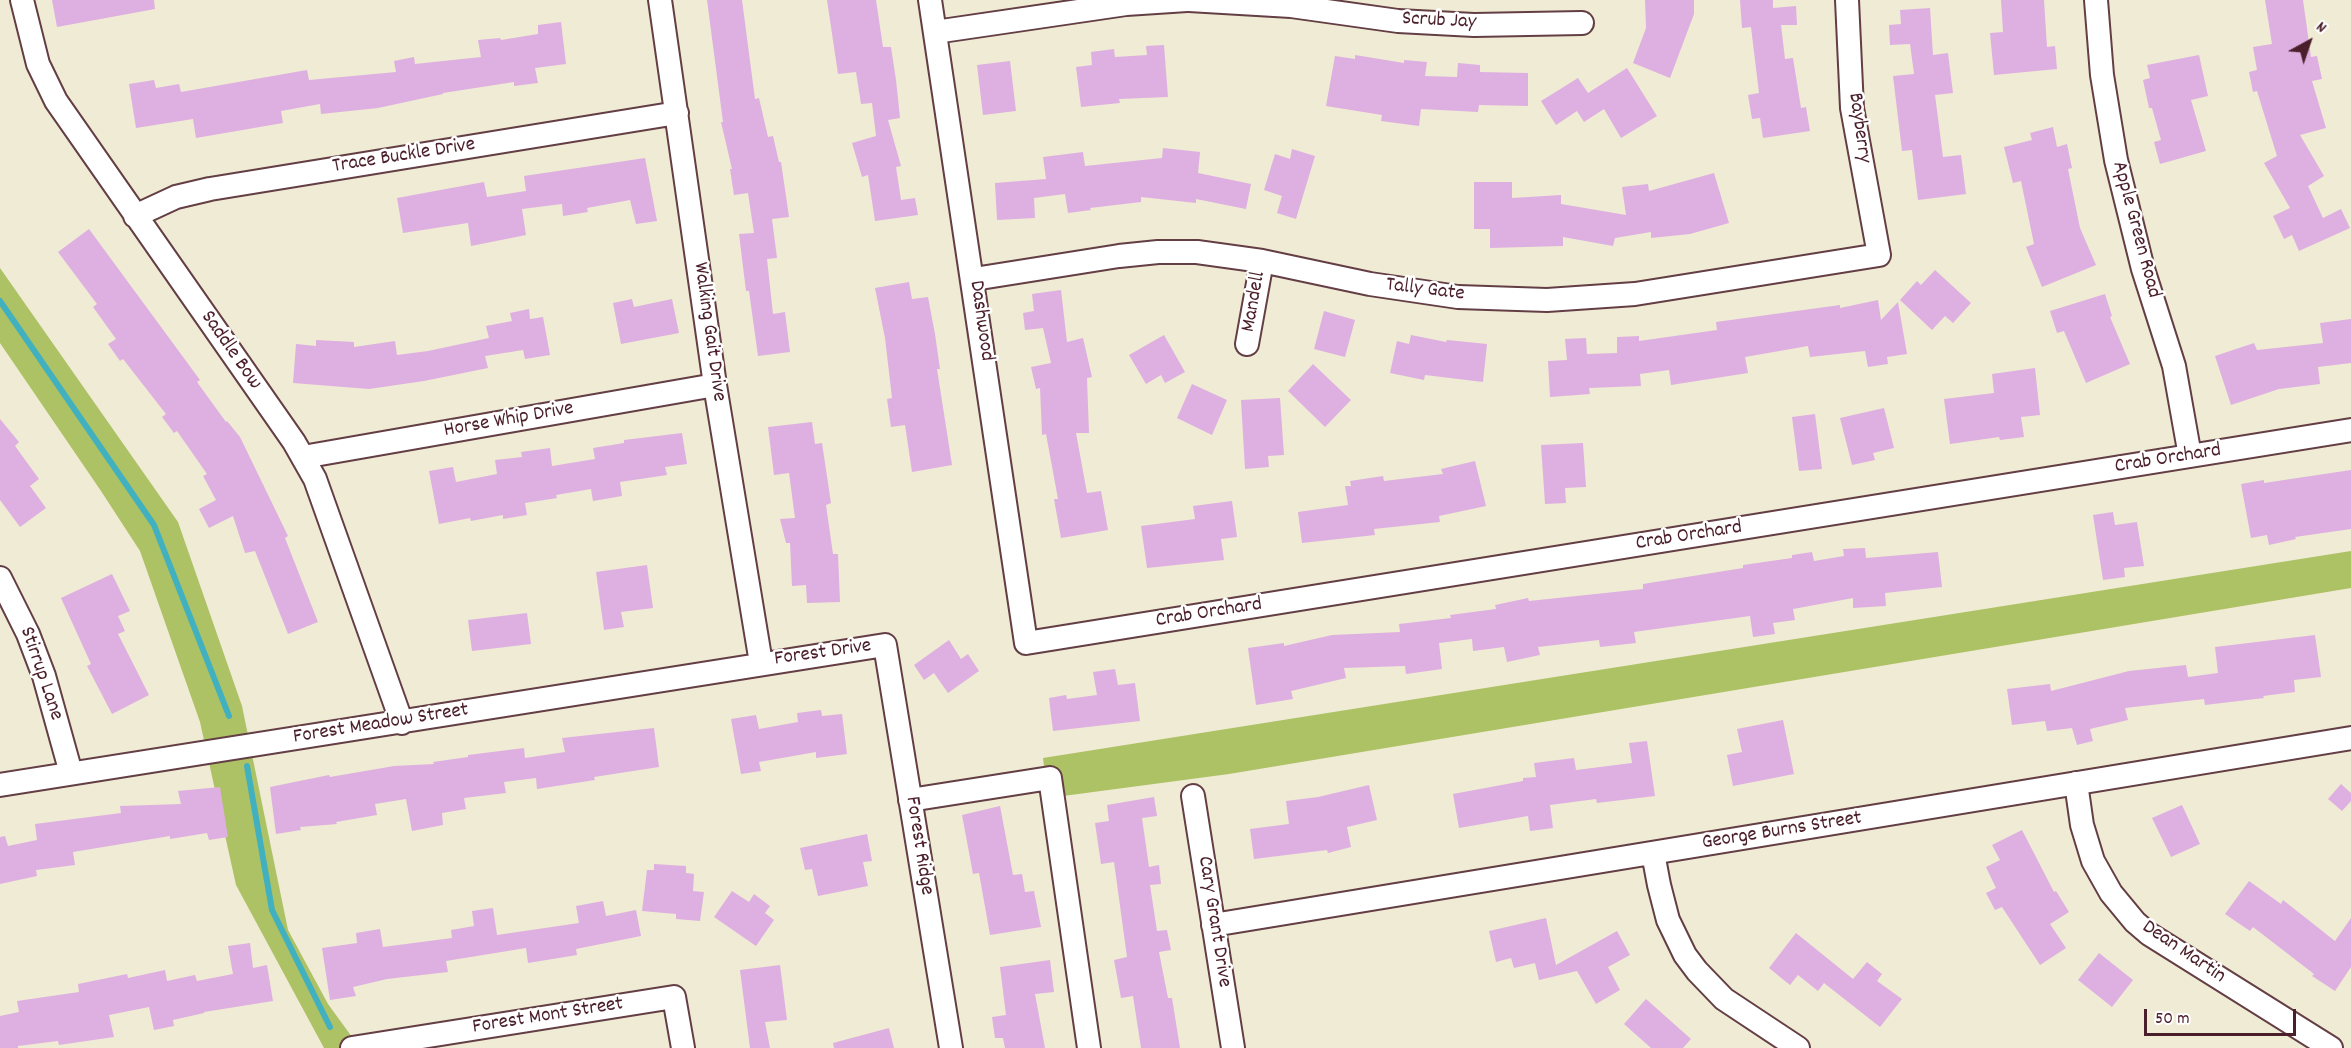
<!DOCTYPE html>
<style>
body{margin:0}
#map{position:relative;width:2351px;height:1048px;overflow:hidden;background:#f0ebd4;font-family:Dekko,sans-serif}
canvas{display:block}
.north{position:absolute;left:2279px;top:12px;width:60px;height:60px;-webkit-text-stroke:4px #fff;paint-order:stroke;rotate:40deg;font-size:16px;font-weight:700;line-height:24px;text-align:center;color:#4a1f2b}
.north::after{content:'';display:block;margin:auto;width:21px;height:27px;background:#4a1f2b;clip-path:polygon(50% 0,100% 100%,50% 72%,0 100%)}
.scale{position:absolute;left:2144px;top:1009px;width:152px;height:27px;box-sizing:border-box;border:3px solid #4a1f2b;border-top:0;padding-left:8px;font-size:18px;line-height:21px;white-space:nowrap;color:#4a1f2b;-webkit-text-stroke:4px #fff;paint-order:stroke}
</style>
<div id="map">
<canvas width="2351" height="1048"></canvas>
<div class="north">N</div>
<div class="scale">50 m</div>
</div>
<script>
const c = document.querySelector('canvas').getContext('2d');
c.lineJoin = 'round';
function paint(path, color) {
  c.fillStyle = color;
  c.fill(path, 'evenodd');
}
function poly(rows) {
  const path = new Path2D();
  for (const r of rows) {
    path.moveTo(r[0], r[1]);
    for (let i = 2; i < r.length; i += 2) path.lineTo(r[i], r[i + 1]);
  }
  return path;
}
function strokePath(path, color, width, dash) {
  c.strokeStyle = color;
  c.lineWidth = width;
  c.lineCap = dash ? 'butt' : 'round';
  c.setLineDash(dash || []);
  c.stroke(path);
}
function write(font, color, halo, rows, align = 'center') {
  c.font = font + ' Dekko,sans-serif';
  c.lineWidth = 5;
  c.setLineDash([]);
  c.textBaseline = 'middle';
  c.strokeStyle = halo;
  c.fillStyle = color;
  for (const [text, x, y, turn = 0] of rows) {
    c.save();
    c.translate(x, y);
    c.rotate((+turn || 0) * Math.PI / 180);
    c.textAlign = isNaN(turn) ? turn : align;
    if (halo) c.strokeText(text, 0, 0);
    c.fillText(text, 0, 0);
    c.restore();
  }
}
paint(poly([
 [0,268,178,522,242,706,288,930,328,1004,360,1048,324,1048,236,885,200,722,140,551,101,491,0,343],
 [2351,551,2351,588,1229,774,1048,798,1043,758]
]), '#adc165');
strokePath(poly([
 [0,301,154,525,229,716],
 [247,766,272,910,330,1027]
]), '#42b1bf', 6);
paint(poly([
 [52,0,154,0,155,9,57,27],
 [707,0,742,0,755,99,759,98,768,137,773,136,779,162,781,162,789,217,772,219,777,258,767,259,773,314,785,312,790,352,758,356,749,291,746,291,739,234,754,233,748,193,734,195,730,169,732,169,721,122,723,122],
 [827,0,876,0,883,47,891,47,896,80,900,118,888,120,901,166,896,167,901,200,915,198,918,215,875,221,868,175,862,177,852,143,876,136,872,103,861,104,856,72,838,74],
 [1645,0,1694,0,1694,14,1670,78,1633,63,1646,28],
 [1740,0,1773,0,1773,8,1796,6,1797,25,1781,25,1785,59,1793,58,1801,108,1806,107,1810,131,1763,138,1760,118,1752,119,1748,95,1759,93,1751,27,1742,28],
 [2001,0,2044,0,2047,47,2055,46,2057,69,1994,75,1990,33,2003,32],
 [2265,0,2303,0,2311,57,2317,56,2322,79,2312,81,2326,128,2300,135,2324,176,2308,186,2323,218,2341,209,2350,228,2299,251,2292,235,2284,239,2273,216,2290,208,2264,163,2277,156,2257,91,2253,92,2249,72,2257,70,2253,47,2272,44],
 [1930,8,1933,55,1948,53,1953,93,1935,95,1943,157,1961,155,1966,194,1918,200,1912,150,1902,151,1893,76,1914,74,1910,44,1890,45,1889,25,1901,24,1900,10],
 [561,22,566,64,535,68,538,83,514,86,514,82,443,93,443,94,378,108,321,114,320,104,281,111,283,123,196,138,193,119,136,128,129,84,154,80,156,88,179,84,181,92,307,70,309,80,396,72,394,61,414,57,415,64,481,57,478,40,500,38,501,40,538,34,538,25],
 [1164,45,1168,97,1119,99,1120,103,1081,107,1076,67,1092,65,1091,52,1114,49,1115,57,1147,55,1146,46],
 [1355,55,1404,63,1404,60,1427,62,1425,76,1457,77,1458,63,1480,65,1480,72,1528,73,1528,106,1479,105,1478,112,1421,109,1419,126,1381,121,1382,115,1326,106,1335,56,1355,59],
 [2199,55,2208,96,2191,100,2206,151,2160,164,2154,142,2161,140,2152,108,2149,108,2143,80,2150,78,2147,65],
 [1010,61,1016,111,983,115,977,65],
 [1627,68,1657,116,1621,138,1604,109,1584,122,1577,111,1556,125,1541,101,1578,78,1588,93],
 [2053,127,2057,147,2067,144,2072,168,2068,169,2080,228,2096,265,2042,287,2026,247,2034,244,2021,181,2013,183,2004,147,2032,140,2030,133],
 [1163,148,1200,152,1198,173,1251,184,1246,209,1196,199,1196,203,1141,197,1141,202,1090,208,1091,210,1068,213,1065,194,1034,198,1035,218,997,220,995,183,1046,179,1043,157,1083,152,1085,166,1162,158],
 [1292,149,1315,156,1296,219,1277,213,1282,196,1264,190,1275,154,1290,159],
 [645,158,657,221,636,224,630,200,587,208,588,212,563,216,562,204,522,209,526,235,471,246,468,223,403,233,397,198,484,182,487,197,526,191,524,176],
 [1714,173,1729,223,1690,234,1651,238,1651,232,1615,238,1613,246,1563,237,1563,246,1490,248,1490,229,1474,229,1474,182,1512,182,1512,198,1561,195,1561,204,1626,215,1622,187,1648,184,1649,191],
 [89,229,200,380,197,382,226,422,227,421,240,437,288,536,285,538,318,622,288,634,255,551,245,553,233,516,209,528,199,509,216,500,203,476,207,474,177,431,174,433,162,417,166,414,123,359,120,361,108,344,116,339,93,307,97,304,58,252],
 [1935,270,1971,303,1953,323,1945,316,1932,330,1900,300,1917,281,1921,285],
 [909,282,912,299,928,297,935,334,940,369,937,369,952,465,912,472,905,425,891,427,887,399,892,398,885,338,875,288],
 [1061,290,1067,342,1083,338,1092,377,1087,378,1089,433,1076,433,1087,493,1101,491,1108,530,1061,538,1054,499,1058,499,1046,434,1042,435,1040,388,1036,389,1031,367,1051,363,1043,328,1025,330,1023,313,1034,311,1032,294],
 [2105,294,2112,316,2110,317,2130,364,2086,383,2064,331,2057,333,2050,311],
 [632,299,634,307,672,299,679,333,621,344,613,303],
 [1878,300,1881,320,1898,302,1907,354,1887,357,1888,364,1868,367,1865,351,1810,357,1808,346,1745,357,1748,373,1671,385,1669,370,1640,374,1641,386,1589,388,1590,394,1550,397,1548,361,1567,360,1565,339,1586,338,1587,354,1617,353,1617,337,1639,336,1639,341,1717,330,1716,322,1840,305,1840,308],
 [529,309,530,319,543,317,550,355,525,359,523,350,485,356,488,368,424,381,369,389,293,383,296,344,316,346,316,340,354,342,354,347,395,341,397,355,428,351,489,338,486,326,512,321,510,313],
 [1324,311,1355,320,1345,357,1314,349],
 [2351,319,2351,363,2318,367,2320,384,2279,389,2231,405,2215,356,2254,343,2257,350,2323,343,2320,323],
 [1164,335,1185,372,1165,383,1161,375,1146,384,1129,355],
 [1411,335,1446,342,1447,340,1487,344,1483,382,1425,375,1424,380,1390,373,1397,341,1409,344],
 [1313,364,1351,400,1325,427,1288,391],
 [2035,368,2040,415,2021,417,2024,437,2000,440,1999,437,1950,444,1944,399,1994,393,1992,374],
 [1192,384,1227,400,1212,435,1177,418],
 [1280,398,1284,455,1268,456,1269,467,1245,469,1241,400],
 [1884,408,1894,448,1873,453,1875,460,1852,465,1840,418],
 [1815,414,1822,469,1799,471,1792,417],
 [0,419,19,442,15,446,39,479,30,486,46,508,20,527,0,500],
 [812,422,815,444,822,443,831,503,826,505,833,554,838,554,840,602,807,603,806,585,792,586,790,543,786,543,780,519,795,518,789,473,774,475,768,427],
 [682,433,687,464,665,467,667,475,620,482,622,496,593,501,591,489,556,495,557,498,525,503,527,515,503,519,503,515,471,521,470,518,439,524,429,471,453,467,456,482,497,474,495,460,522,457,521,452,550,448,552,466,595,459,593,448,624,443,624,440],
 [1583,443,1586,487,1565,488,1566,503,1545,504,1541,445],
 [1475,461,1486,506,1439,516,1440,522,1374,529,1375,535,1302,543,1298,512,1348,505,1345,486,1351,486,1350,481,1383,476,1384,481,1443,474,1441,469],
 [2351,470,2351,529,2295,537,2296,539,2269,545,2267,535,2251,538,2241,484,2264,480,2264,483],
 [1232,501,1237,537,1221,539,1224,560,1147,568,1141,526,1195,519,1193,506],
 [2113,512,2115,525,2137,522,2144,566,2124,568,2125,577,2103,580,2093,515],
 [1865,548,1866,558,1938,552,1942,587,1885,593,1886,606,1853,608,1853,598,1793,609,1795,620,1773,623,1775,634,1753,637,1750,616,1634,632,1636,643,1600,647,1599,640,1538,647,1540,655,1507,662,1504,647,1473,651,1472,639,1439,643,1442,669,1406,674,1405,666,1344,668,1346,678,1291,691,1293,699,1256,705,1248,648,1284,643,1284,646,1332,635,1400,632,1399,624,1451,618,1450,615,1496,609,1495,605,1528,598,1529,601,1643,589,1643,584,1743,568,1743,565,1792,558,1792,555,1812,552,1814,561,1844,556,1843,549],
 [647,565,653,608,621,612,624,627,604,630,596,572],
 [112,574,130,611,118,616,125,631,118,634,149,695,112,714,87,666,91,664,61,598],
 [527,613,531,644,472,651,468,620],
 [2315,635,2321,677,2294,680,2295,692,2263,696,2264,698,2205,705,2204,699,2125,708,2128,720,2090,729,2093,741,2077,745,2072,728,2047,731,2045,721,2012,725,2007,689,2050,684,2051,691,2129,671,2186,665,2188,677,2218,673,2215,647],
 [949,640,961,659,968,654,979,671,948,693,934,673,924,680,914,665],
 [1115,669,1118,685,1135,683,1140,721,1053,731,1049,698,1066,695,1067,699,1097,695,1093,672],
 [821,710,822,716,842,714,847,754,816,758,816,752,759,762,761,771,741,774,731,719,756,715,759,729,798,722,797,713],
 [1783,720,1794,774,1733,786,1727,755,1742,752,1737,729],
 [654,728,659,767,594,777,595,780,537,789,536,778,504,782,506,793,464,798,466,809,442,813,443,825,412,831,406,799,375,804,377,815,336,822,337,824,300,827,301,830,276,834,270,787,329,775,330,777,394,766,434,764,433,762,468,757,468,755,524,748,525,758,565,752,562,738],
 [1647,741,1655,796,1597,803,1596,799,1550,805,1553,828,1530,831,1528,816,1459,828,1453,794,1523,781,1523,778,1536,777,1534,763,1574,758,1576,770,1632,763,1629,743],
 [2341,784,2351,793,2351,801,2342,811,2328,799],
 [1369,785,1377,820,1347,827,1351,847,1328,853,1327,850,1254,859,1250,829,1289,824,1286,801,1318,797],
 [220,787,228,837,209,840,207,833,170,839,170,836,73,852,75,865,36,870,37,876,0,884,0,837,5,836,8,846,37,840,35,824,121,813,120,806,181,804,178,791],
 [1154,797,1157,816,1142,818,1149,867,1159,865,1161,884,1150,885,1157,931,1167,930,1171,950,1159,952,1168,998,1172,998,1180,1048,1141,1048,1133,996,1121,998,1114,960,1127,957,1114,862,1101,864,1095,823,1109,821,1107,805],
 [2182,805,2200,844,2171,857,2152,818],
 [1000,806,1013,875,1022,874,1025,892,1034,891,1041,927,990,935,979,873,973,874,962,815],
 [2022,830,2054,892,2056,891,2069,912,2050,924,2066,948,2040,965,2002,907,1995,910,1986,893,1996,888,1986,867,2000,860,1992,845],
 [867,834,872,861,863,862,868,886,818,896,812,869,805,870,800,848],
 [654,864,686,866,686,873,694,874,693,891,704,892,700,921,676,919,676,914,642,911,647,870,654,870],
 [2249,881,2281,904,2283,900,2335,941,2351,918,2351,967,2335,991,2312,976,2314,974,2253,927,2250,931,2225,914],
 [732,891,749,902,754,894,770,906,765,913,774,920,756,946,714,917],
 [603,901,606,916,636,910,641,936,576,949,577,955,528,963,526,948,446,961,448,972,387,979,353,987,356,996,330,1000,322,948,357,943,356,933,380,929,383,947,452,938,451,930,474,926,472,911,493,908,497,935,579,923,576,906],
 [1546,918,1556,965,1617,931,1630,955,1608,967,1620,990,1596,1004,1577,971,1539,980,1535,963,1514,968,1511,958,1496,962,1489,931],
 [1796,933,1853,979,1867,962,1882,974,1877,981,1902,999,1880,1027,1824,983,1818,991,1798,975,1790,985,1769,968],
 [250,943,253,968,267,965,273,1001,204,1012,204,1013,173,1020,174,1026,154,1030,149,1007,109,1015,114,1037,59,1045,58,1041,18,1046,18,1048,0,1048,0,1016,19,1012,17,1001,79,992,78,984,127,974,128,978,165,970,167,981,195,975,197,981,233,974,228,946],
 [2099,953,2133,980,2112,1007,2078,980],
 [1050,960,1054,992,1035,994,1045,1048,1005,1048,1003,1038,995,1038,992,1017,1006,1015,1000,967],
 [780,965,787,1020,765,1022,770,1048,750,1048,740,970],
 [1646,999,1691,1039,1683,1048,1651,1048,1624,1024],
 [889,1028,894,1048,834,1048,833,1043]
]), '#ddb0e1');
const minor = poly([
 [22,0,38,64,56,101,294,442,315,479,402,723],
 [660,0,715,385,761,663],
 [930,0,1026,643,2351,430],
 [1189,0,1291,6,1398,21,1474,25,1582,23],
 [2096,0,2102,75,2116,160,2143,269,2174,366,2190,456],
 [935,32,1126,4,1187,0],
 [135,216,176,197,210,189,677,113],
 [974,279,1119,256,1158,252,1197,252,1262,261,1370,284,1458,297,1547,300,1635,294,1879,255,1852,108,1847,0],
 [1247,344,1262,261],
 [303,457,715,385],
 [0,578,28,634,44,676,71,773],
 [2076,783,2082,825,2093,861,2111,893,2135,922,2149,934,2331,1048],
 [0,785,885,645,951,1048],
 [1193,796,1233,1048],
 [910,800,1050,778,1089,1048],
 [1653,853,1659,885,1668,920,1685,955,1697,971,1724,999,1798,1048],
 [1213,925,2351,738],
 [352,1048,674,997,683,1048]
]);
strokePath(minor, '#633e44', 26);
strokePath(minor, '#fff', 22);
write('21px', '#4a1f2b', '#fff', [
 ["Scrub Jay",1439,22,3],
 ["Bayberry",1858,128,82],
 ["Trace Buckle Drive",404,157,-9],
 ["Apple Green Road",2135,230,75],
 ["Tally Gate",1425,291,7],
 ["Mandell",1255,302,-80],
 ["Dashwood",980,321,82],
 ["Walking Gait Drive",708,332,82],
 ["Saddle Bow",230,351,55],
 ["Horse Whip Drive",509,421,-10],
 ["Crab Orchard",2168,460,-9],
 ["Crab Orchard",1689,537,-9],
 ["Crab Orchard",1209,614,-9],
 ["Forest Drive",823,654,-8],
 ["Stirrup Lane",40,674,71],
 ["Forest Meadow Street",381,725,-9],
 ["George Burns Street",1782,832,-9],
 ["Forest Ridge",918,846,81],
 ["Cary Grant Drive",1213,922,81],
 ["Dean Martin",2183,953,34],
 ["Forest Mont Street",548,1017,-9]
]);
</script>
